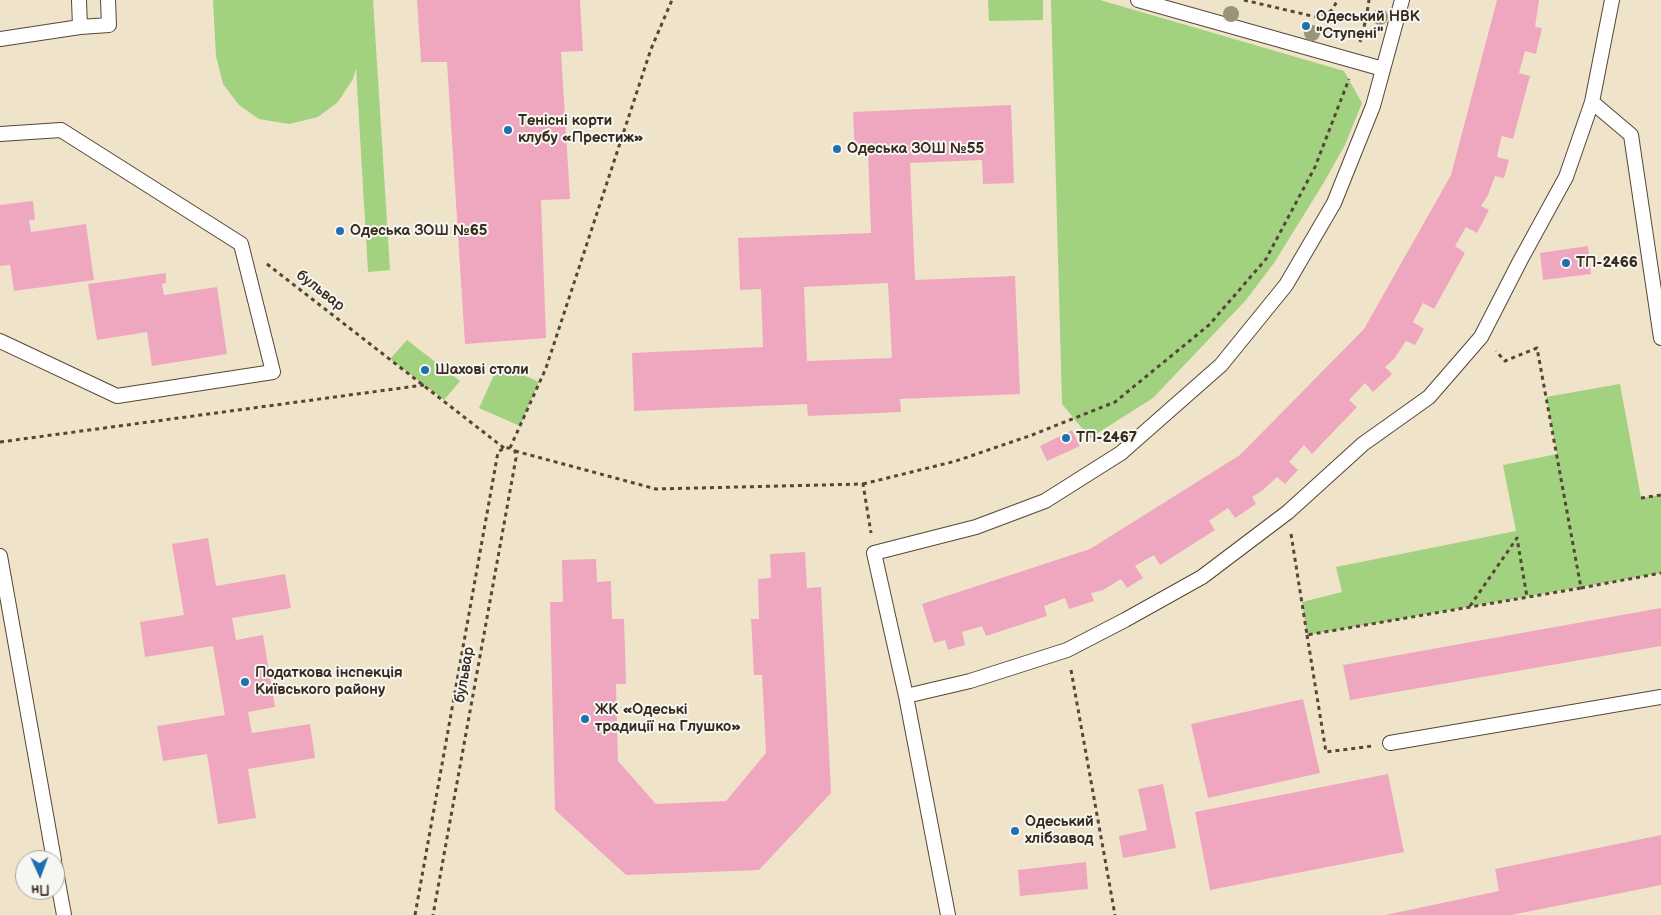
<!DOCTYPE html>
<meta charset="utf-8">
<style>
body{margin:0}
#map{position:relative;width:1661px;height:915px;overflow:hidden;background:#efe4c9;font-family:"Balsamiq Sans",sans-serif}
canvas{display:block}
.north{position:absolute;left:15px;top:850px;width:50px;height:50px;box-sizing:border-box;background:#f6f6f2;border:1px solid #aba49d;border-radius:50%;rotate:178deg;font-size:14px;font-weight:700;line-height:20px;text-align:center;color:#3b2a1e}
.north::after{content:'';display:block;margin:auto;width:18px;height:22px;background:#1f6fb2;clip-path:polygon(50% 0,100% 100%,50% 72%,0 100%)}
</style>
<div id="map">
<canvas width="1661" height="915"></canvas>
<div class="north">Пн</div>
</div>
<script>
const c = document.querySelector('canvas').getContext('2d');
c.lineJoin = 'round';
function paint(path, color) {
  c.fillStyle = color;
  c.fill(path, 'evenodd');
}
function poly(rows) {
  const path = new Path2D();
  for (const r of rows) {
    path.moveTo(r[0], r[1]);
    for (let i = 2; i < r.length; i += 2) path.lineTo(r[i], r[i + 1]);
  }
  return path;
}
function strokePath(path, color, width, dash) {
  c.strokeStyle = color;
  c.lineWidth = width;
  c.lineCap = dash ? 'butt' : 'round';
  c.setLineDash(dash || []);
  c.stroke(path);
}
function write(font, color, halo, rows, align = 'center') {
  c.font = font + ' "Balsamiq Sans",sans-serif';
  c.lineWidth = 4;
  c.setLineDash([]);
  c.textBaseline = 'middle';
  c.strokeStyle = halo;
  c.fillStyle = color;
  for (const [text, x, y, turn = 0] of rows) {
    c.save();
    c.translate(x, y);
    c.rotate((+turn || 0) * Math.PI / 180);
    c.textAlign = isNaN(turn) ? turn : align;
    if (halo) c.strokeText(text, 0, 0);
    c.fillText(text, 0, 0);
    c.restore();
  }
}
paint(poly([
 [213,0,373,0,390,270,368,272,356,68,353,79,338,102,318,117,289,124,259,119,239,105,223,84,216,56],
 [988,0,1043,0,1043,20,989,21],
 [1051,0,1100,0,1344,71,1362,103,1345,145,1323,184,1274,263,1246,300,1153,398,1090,438,1062,404],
 [407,340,460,381,444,400,390,359],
 [499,364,539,382,520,426,479,408],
 [1620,384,1641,498,1661,495,1661,573,1307,635,1302,602,1342,592,1336,567,1516,531,1503,465,1557,454,1546,397]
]), '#a2d17f');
paint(poly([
 [417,0,580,0,583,51,561,52,570,199,541,200,546,338,465,344,447,62,421,62],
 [1497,0,1539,0,1535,27,1542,28,1536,54,1525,51,1519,73,1530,76,1513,139,1502,136,1499,147,1497,157,1509,160,1504,178,1495,176,1488,195,1481,206,1489,210,1477,233,1466,227,1455,246,1465,253,1434,309,1423,303,1413,322,1424,329,1415,345,1406,341,1394,359,1385,367,1392,374,1373,392,1365,383,1349,400,1357,407,1312,454,1304,445,1289,462,1298,470,1285,484,1277,477,1263,490,1252,497,1256,504,1235,518,1228,508,1219,514,1209,521,1215,530,1160,565,1154,555,1135,566,1143,578,1127,588,1121,579,1103,590,1091,593,1094,601,1069,609,1065,598,1044,606,1047,616,986,636,982,626,962,632,965,645,948,650,945,640,934,643,922,604,1090,549,1240,455,1364,329,1451,175],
 [1011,105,1014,183,983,184,982,160,910,163,915,280,1015,276,1020,394,900,399,901,412,808,416,807,404,634,411,632,353,763,347,761,289,740,290,738,238,871,233,868,151,855,152,853,112],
 [888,283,892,358,807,361,804,287],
 [33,201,35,220,29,220,31,232,86,224,94,280,14,291,10,265,0,266,0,205],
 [1588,246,1591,274,1543,280,1540,253],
 [166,273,166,283,162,284,164,295,217,287,227,354,152,366,147,332,97,340,88,284],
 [1072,430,1080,446,1047,461,1040,446],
 [208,538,216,586,285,574,291,608,232,618,236,640,263,635,275,707,248,712,252,733,310,724,315,758,248,769,256,818,218,824,207,754,163,761,157,726,225,715,213,646,145,657,140,622,184,615,172,544],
 [805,552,807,588,821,587,831,793,759,870,626,875,555,810,550,602,563,602,562,560,596,559,597,582,611,581,612,619,624,619,626,684,616,684,618,761,656,804,726,801,766,753,762,675,754,675,751,619,759,619,758,579,771,578,770,554],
 [1661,608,1661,646,1350,700,1343,665],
 [1303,699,1320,773,1208,798,1191,724],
 [1388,774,1404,852,1210,890,1195,812],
 [1163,784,1176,848,1123,858,1119,836,1147,830,1138,789],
 [1661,835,1661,885,1511,915,1385,915,1499,891,1495,869],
 [1086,862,1088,889,1020,896,1018,870]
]), '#efa7bf');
const service = poly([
 [79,0,80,27],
 [1138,0,1383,69],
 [0,39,80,27,109,25,108,0],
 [1592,102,1631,135,1661,338],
 [0,134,61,130,241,244,273,372,117,396,0,341],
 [0,556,54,860],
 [906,696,874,553,976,527,1045,501,1121,453,1221,365,1286,285,1334,203,1373,106,1402,0],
 [1390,743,1661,697],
 [55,866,64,915],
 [948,915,906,696,970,681,1067,650,1125,620,1202,577,1288,512,1363,444,1429,397,1481,337,1520,261,1566,177,1592,102,1612,0]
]);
strokePath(service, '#564638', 16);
strokePath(poly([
 [1244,0,1316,17,1331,11,1338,0],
 [1360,42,1366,19,1369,0],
 [267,264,504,448],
 [0,442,424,385],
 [510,448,546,368,651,49,672,0],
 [515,451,656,489,863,484,871,533],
 [863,484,956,461,1032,435,1115,402,1209,325,1266,259,1315,167,1349,79],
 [1641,498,1661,495],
 [1291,534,1307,635,1581,588,1537,348,1505,361,1496,351],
 [1581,588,1661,573],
 [1470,606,1517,538,1527,597],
 [1307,635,1326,752,1372,746],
 [1071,670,1115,915],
 [415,915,498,452,504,448,510,448,515,451,516,458,433,915]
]), '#564638', 3, [4, 4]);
strokePath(service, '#fff', 14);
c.fillStyle = '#9a9578';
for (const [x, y] of [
 [1231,14],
 [1380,17],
 [1312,33]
]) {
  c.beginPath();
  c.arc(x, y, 8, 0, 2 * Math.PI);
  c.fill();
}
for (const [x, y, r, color] of [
 [1306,26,5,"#1f6fb2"],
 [508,130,5,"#1f6fb2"],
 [837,149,5,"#1f6fb2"],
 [340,231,5,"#1f6fb2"],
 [1566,263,5,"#1f6fb2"],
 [425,370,5,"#1f6fb2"],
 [1066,438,5,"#1f6fb2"],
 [245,682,5,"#1f6fb2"],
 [585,719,5,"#1f6fb2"],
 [1015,831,5,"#1f6fb2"]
]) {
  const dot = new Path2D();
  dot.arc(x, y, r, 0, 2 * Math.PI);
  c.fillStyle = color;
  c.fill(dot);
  strokePath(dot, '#f6f6f2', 2);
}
write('bold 15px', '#3b2a1e', '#f6f6f2', [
 ["Одеський НВК",1316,17],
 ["\"Ступені\"",1316,34],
 ["Тенісні корти",518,121],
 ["клубу «Престиж»",518,138],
 ["Одеська ЗОШ №55",847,149],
 ["Одеська ЗОШ №65",350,231],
 ["ТП-2466",1576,263],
 ["Шахові столи",435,370],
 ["ТП-2467",1076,438],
 ["Податкова інспекція",255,673],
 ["Київського району",255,690],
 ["ЖК «Одеські",595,710],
 ["традиції на Глушко»",595,727],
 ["Одеський",1025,822],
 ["хлібзавод",1025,839]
], 'left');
write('15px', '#3b2a1e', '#f6f6f2', [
 ["бульвар",320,291,38],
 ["бульвар",465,675,-80]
]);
</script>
